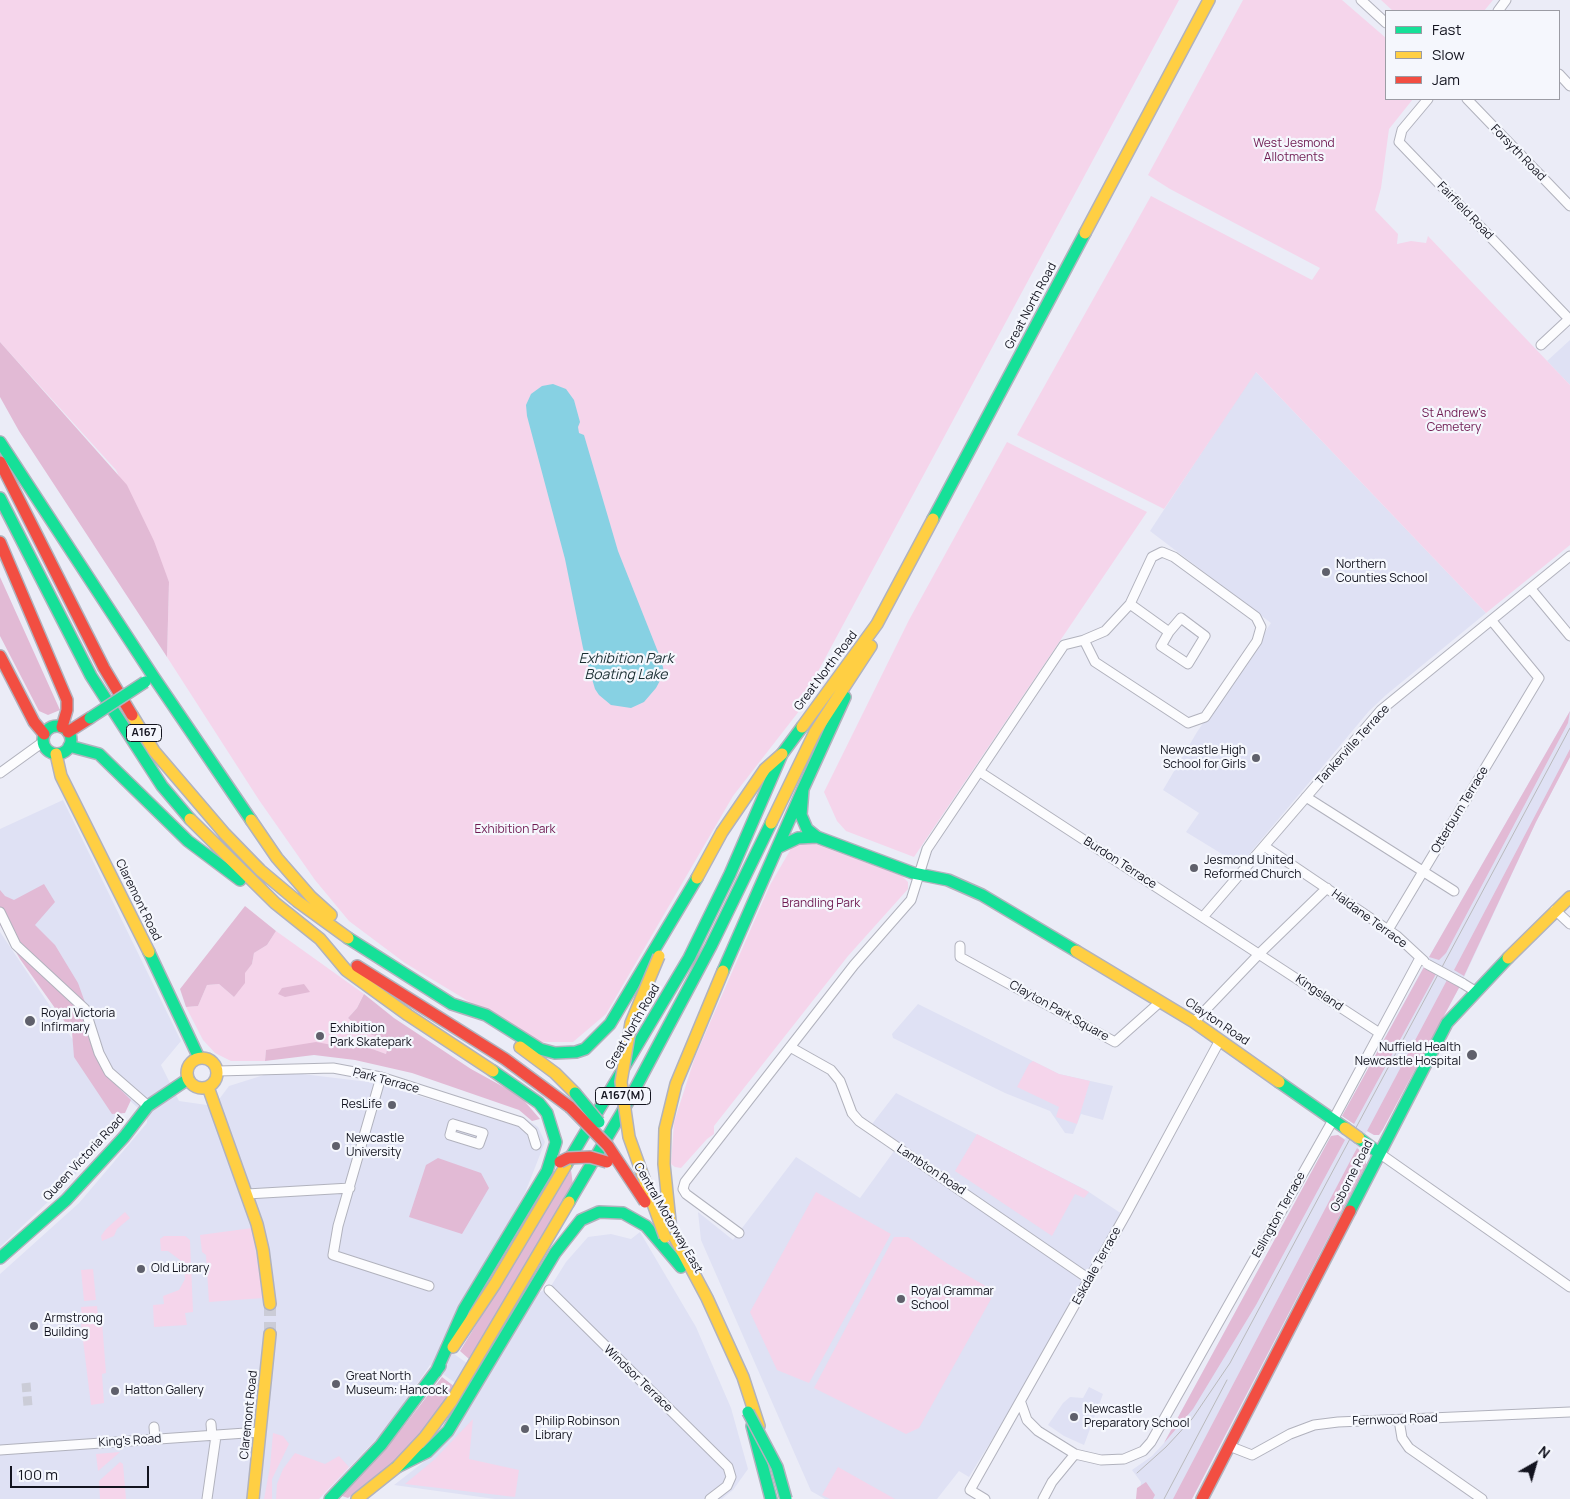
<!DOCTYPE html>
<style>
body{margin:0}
#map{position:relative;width:1570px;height:1499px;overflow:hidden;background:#ebecf7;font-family:Manrope,sans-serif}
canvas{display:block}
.legend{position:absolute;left:1385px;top:10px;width:175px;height:90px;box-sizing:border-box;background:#f5f7fd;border:1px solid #9b9ca4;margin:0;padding:6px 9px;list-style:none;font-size:15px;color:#13141f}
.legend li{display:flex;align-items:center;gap:10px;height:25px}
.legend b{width:25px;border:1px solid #9b9ca4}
.north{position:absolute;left:1510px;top:1439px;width:50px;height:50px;-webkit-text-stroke:4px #f5f7fd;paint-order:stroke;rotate:38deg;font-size:14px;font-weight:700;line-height:20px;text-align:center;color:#13141f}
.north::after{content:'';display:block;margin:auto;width:18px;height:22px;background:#13141f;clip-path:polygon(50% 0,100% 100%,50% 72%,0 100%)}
.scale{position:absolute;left:10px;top:1466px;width:139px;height:22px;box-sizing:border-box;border:2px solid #13141f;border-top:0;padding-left:6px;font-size:15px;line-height:18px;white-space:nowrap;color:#13141f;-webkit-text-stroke:4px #f5f7fd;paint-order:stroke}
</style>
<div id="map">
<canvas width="1570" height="1499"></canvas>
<ul class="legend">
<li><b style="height:6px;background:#16e098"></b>Fast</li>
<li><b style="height:6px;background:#ffcf43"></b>Slow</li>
<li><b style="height:6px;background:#f24e42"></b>Jam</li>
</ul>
<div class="north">N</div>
<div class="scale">100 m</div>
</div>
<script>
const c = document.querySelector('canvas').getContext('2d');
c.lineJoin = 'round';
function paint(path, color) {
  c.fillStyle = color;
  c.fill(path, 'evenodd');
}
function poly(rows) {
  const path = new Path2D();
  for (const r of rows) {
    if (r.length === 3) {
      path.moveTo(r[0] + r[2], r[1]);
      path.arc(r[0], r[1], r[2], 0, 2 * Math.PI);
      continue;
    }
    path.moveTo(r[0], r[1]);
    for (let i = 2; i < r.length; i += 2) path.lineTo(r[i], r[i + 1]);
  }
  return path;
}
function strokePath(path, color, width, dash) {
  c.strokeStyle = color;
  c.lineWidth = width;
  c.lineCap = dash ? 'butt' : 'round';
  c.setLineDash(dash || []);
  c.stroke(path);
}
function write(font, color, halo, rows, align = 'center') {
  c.font = font + ' Manrope,sans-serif';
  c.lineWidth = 4.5;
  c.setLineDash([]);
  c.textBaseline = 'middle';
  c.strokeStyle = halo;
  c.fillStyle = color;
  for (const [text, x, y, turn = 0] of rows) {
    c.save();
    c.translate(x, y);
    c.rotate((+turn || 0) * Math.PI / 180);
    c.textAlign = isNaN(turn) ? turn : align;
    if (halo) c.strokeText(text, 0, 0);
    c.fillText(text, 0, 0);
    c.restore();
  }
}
paint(poly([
 [1570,340,1570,385,1547,361],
 [1255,371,1486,613,1386,695,1369,711,1240,865,1186,832,1199,813,1163,790,1197,732,1271,623,1150,531],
 [1570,711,1570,757,1536,822,1460,986,1383,1129,1379,1135,1374,1135,1367,1131,1358,1148,1366,1156,1366,1165,1192,1499,1139,1499,1141,1482,1132,1470,1152,1456,1164,1443,1331,1136,1338,1135,1345,1139,1354,1124,1342,1116,1429,957],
 [63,800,181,1041,161,1065,179,1101,214,1106,229,1086,264,1075,294,1073,377,1083,514,1125,520,1115,538,1127,545,1142,525,1193,440,1344,478,1371,537,1294,551,1286,566,1262,588,1237,611,1234,631,1239,640,1232,696,1327,731,1408,748,1469,733,1490,722,1499,495,1499,394,1485,434,1454,475,1397,430,1365,387,1428,319,1499,0,1499,0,1274,79,1203,147,1123,147,1116,99,1073,0,920,0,829],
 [0,932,121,1111,123,1120,67,1184,0,1247],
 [918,1004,1059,1074,1113,1086,1103,1120,1081,1114,1073,1134,1065,1133,1050,1111,1005,1093,893,1038,892,1034],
 [896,1093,1086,1190,1122,1214,1042,1358,969,1477,959,1471,937,1499,825,1499,811,1491,701,1240,698,1212,733,1240,796,1157,860,1198,897,1147,869,1128],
 [1089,1387,1103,1394,1084,1445,1064,1436,1048,1425,1063,1403,1070,1397,1083,1398]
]), '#dfe1f4');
paint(poly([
 [0,0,1179,0,815,677,803,706,733,796,606,1014,573,1042,536,1042,405,963,349,921,315,880,259,800,167,657,169,582,116,470,0,342],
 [1243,0,1342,0,1386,38,1386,99,1413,99,1389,129,1381,188,1375,210,1398,234,1397,244,1411,241,1426,243,1428,236,1570,385,1570,545,1486,613,1256,372,1164,509,1017,435,1151,196,1312,280,1320,268,1170,189,1148,175],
 [1381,0,1493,0,1484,11,1393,11],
 [1007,442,1147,512,914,857,846,831,837,821,824,792,909,620],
 [807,841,902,876,908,882,908,889,848,956,714,1126,714,1134,707,1139,681,1168,675,1167,671,1164,674,1122,695,1057,770,885,792,847],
 [276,931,364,994,357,1008,348,1018,361,1030,390,1042,386,1054,356,1043,354,1049,266,1050,265,1061,231,1061,215,1053,203,1040,186,1007,198,1006,207,985,219,984,234,997,245,972,252,964,254,953,267,945],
 [1033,1061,1059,1074,1090,1081,1077,1124,1056,1117,1059,1107,1017,1087,1029,1064],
 [977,1134,1089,1192,1084,1198,1075,1194,1052,1236,955,1171],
 [816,1192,891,1234,809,1383,777,1370,750,1312],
 [125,1212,130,1218,117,1229,114,1236,102,1241,101,1236,106,1229],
 [252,1228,263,1298,209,1302,206,1255,202,1252,200,1235],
 [164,1236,185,1236,190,1240,193,1312,185,1313,187,1325,154,1327,153,1305,164,1304,163,1296,179,1290,185,1279,184,1266,180,1260,168,1251,161,1251,160,1239],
 [894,1237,908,1237,948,1264,989,1288,991,1299,919,1428,906,1434,814,1388],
 [93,1269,96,1300,84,1301,81,1270],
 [97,1306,98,1316,82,1318,81,1307],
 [102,1322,106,1373,102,1374,104,1403,91,1405,81,1324],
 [473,1419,469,1459,519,1470,515,1497,405,1484,435,1459],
 [273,1433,283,1436,289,1444,272,1479,272,1499,264,1499,270,1467],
 [120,1452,98,1471,96,1454],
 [295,1453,325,1464,339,1456,349,1467,319,1499,276,1499,277,1484,283,1469],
 [120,1462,123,1464,126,1499,100,1499,99,1481],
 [838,1467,895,1499,830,1499,822,1495]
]), '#f5d5eb');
paint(poly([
 [0,342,127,485,154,541,169,582,167,657,19,431,0,397],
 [0,577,60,710,48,715,39,711,0,636],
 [1570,711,1568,723,1446,953,1439,960,1429,957],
 [1570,749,1570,757,1536,822,1464,976,1454,970],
 [44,884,55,902,35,925,55,945,78,983,114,1083,131,1100,125,1113,112,1114,74,1057,72,1032,20,959,0,925,0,890,5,896,14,900],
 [245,906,276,931,267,945,254,953,252,964,245,973,245,983,234,997,219,984,207,985,198,1006,186,1007,180,989],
 [1424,967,1436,974,1354,1124,1342,1116],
 [1447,980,1460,986,1383,1129,1379,1135,1374,1135,1367,1131],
 [304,984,310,992,285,997,278,994,282,988],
 [364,994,394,1018,471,1069,520,1096,540,1119,532,1121,519,1110,412,1073,355,1060,314,1055,265,1061,266,1050,316,1042,354,1049,356,1043,386,1054,389,1042,361,1030,348,1018,357,1008],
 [1338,1135,1345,1140,1256,1305,1193,1409,1164,1443,1331,1136],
 [1357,1148,1366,1156,1366,1165,1192,1499,1173,1499],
 [438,1158,481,1173,489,1188,462,1234,409,1217,426,1165],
 [571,1170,573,1185,469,1359,460,1351],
 [442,1377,455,1387,432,1419,401,1456,348,1498,342,1496,393,1440],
 [1146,1482,1155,1495,1153,1499,1136,1499,1137,1488]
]), '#e2bad5');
paint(poly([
 [553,384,566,389,574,400,580,422,578,427,579,433,584,435,618,551,662,662,664,673,656,688,644,702,631,708,611,705,599,695,595,689,583,648,565,559,527,416,526,405,531,394,542,386]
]), '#87d1e3');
strokePath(poly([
 [26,1383,28,1406]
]), '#cbccd7', 9, [9, 4.5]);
strokePath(poly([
 [270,1334,270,1304]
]), '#cbccd7', 12, [12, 6]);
const street = poly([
 [1361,0,1386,23],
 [1498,11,1506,0],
 [1559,74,1570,86],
 [1428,99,1402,130,1399,142,1569,319],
 [1467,99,1570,206],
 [1541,345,1570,318],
 [1531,589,1570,636],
 [1130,604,1169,632,1181,618,1205,636,1188,664,1161,646,1169,632],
 [980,772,1378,1032],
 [0,773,43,742],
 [1306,797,1454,891],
 [1264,846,1397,936,1424,961],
 [1555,910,1570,924],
 [0,912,16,945,85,1009,99,1053,109,1072,148,1106],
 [1203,917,1381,710,1570,556],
 [1388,930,1539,678,1492,621],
 [960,946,960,957,1115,1042,1160,1002],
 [1462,983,1475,991],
 [1194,1022,1260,953,1327,888],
 [790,1047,831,1070,840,1081,852,1113,859,1121,1089,1279],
 [218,1071,333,1068,381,1077,521,1122,532,1132,536,1145],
 [381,1077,338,1226,333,1255,429,1286],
 [453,1124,483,1133,479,1144,450,1135,453,1124],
 [1379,1153,1570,1287],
 [247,1194,350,1188],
 [739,1233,686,1194,683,1189,685,1182,854,965,911,900,927,849,1064,645,1084,640,1105,631,1130,604,1152,557,1162,552,1174,557,1256,617,1261,627,1257,641,1205,717,1188,723,1095,662,1084,640],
 [549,1290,728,1467,731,1477,727,1486,710,1499],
 [1021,1403,1027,1420,1038,1431,1075,1454,1101,1460,1124,1459,1143,1451,1151,1442,1333,1120,1420,958],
 [1399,1420,1402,1438,1409,1448,1482,1499],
 [211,1424,212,1436],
 [154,1427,155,1439],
 [1229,1446,1252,1455,1290,1434,1314,1425,1338,1422,1570,1412],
 [0,1450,260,1432],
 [207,1499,216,1436],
 [985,1499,970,1490,1126,1214,1220,1040],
 [1043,1499,1052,1482,1075,1454]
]);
const fast = poly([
 [0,442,153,676,251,820],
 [0,498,91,676,162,786,190,819],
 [933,519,1085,233],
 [845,697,803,789,801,815,807,829,817,837,913,873,948,880,982,895,1076,951],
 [57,740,14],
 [69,746,99,754,188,841,240,880],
 [777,848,798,838,817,837],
 [348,938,452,1004,486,1015,540,1049,555,1053,576,1052,585,1049,610,1024,697,878],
 [149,952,199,1058],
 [723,971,803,789],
 [1279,1082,1345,1128],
 [1359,1138,1379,1153],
 [566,1165,689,958,730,874,782,754,802,727],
 [569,1202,628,1102,711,946,771,823],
 [1350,1211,1447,1023,1508,958],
 [0,1258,66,1200,124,1137,148,1106,188,1079],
 [436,1372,464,1309,547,1171,556,1142,547,1113,539,1103,493,1071],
 [752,1426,771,1499],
 [397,1467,427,1452,448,1431,555,1253,581,1220,599,1212,623,1213,646,1226,681,1267],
 [330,1499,381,1445,440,1366]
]);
const slow = poly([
 [1085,233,1209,0],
 [132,715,154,751,225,834,260,870,297,901,348,938],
 [802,727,877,624,933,519],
 [56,754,61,776,149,952],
 [190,819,275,903,320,939,346,970,408,1015,493,1071],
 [251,820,277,858,311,897,331,915],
 [771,823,815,732,871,646],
 [697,878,722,832,765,769,782,754],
 [1076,951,1194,1022,1279,1082],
 [1508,958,1570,897],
 [520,1047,555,1073,575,1093],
 [202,1073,15],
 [208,1087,257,1224,263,1250,270,1304],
 [667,1223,707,1298,743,1377,759,1426],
 [671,1231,664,1164,665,1129,676,1084,723,971],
 [453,1347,495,1284,566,1165],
 [253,1499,270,1334],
 [357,1499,397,1467,425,1437,451,1402,569,1202]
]);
const jam = poly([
 [0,462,104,668,132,715],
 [0,542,67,700,67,710,62,727],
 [0,656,34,722,44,734],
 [68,732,90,718],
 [357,966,505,1059,570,1107],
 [1202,1499,1350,1211]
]);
strokePath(street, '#b1b2bd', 11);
strokePath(fast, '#b1b2bd', 14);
strokePath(slow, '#b1b2bd', 14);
strokePath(jam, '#b1b2bd', 14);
strokePath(street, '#fcfcfe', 9);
strokePath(fast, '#16e098', 11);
strokePath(slow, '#ffcf43', 11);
strokePath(jam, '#f24e42', 11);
strokePath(poly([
 [1137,1473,1166,1447,1192,1419,1230,1363,1570,728],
 [1164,1499,1227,1380]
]), '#b9b9bc', 1);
const streetBridge = poly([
 [1427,964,1462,983]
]);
const fastBridge = poly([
 [90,718,145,682],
 [575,1093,599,1122],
 [748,1412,777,1467,786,1499]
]);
const slowBridge = poly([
 [659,956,631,1023,621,1082,629,1137,665,1237],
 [1345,1128,1359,1138]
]);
const jamBridge = poly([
 [570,1107,608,1146,645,1202],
 [560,1162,568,1158,590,1157,607,1162]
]);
strokePath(streetBridge, '#b1b2bd', 11, []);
strokePath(fastBridge, '#b1b2bd', 14, []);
strokePath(slowBridge, '#b1b2bd', 14, []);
strokePath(jamBridge, '#b1b2bd', 14, []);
strokePath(streetBridge, '#fcfcfe', 9);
strokePath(fastBridge, '#16e098', 11);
strokePath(slowBridge, '#ffcf43', 11);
strokePath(jamBridge, '#f24e42', 11);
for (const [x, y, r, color] of [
 [1326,572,5,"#5f606b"],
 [1256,758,5,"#5f606b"],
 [1194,868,5,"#5f606b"],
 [30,1021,6,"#5f606b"],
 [320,1036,5,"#5f606b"],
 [1472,1055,6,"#5f606b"],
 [392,1105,5,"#5f606b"],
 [336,1146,5,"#5f606b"],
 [141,1269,5,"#5f606b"],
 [901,1299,5,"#5f606b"],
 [34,1326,5,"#5f606b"],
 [336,1384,5,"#5f606b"],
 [115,1391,5,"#5f606b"],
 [1074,1417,5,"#5f606b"],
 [525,1429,5,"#5f606b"]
]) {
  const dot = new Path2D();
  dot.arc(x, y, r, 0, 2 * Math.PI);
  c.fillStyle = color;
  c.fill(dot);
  strokePath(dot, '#f5f7fd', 2);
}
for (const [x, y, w] of [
 [144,733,35],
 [623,1096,55]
]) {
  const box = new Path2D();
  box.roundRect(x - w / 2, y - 8.5, w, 17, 4);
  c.fillStyle = '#f5f7fd';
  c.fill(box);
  strokePath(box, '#13141f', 1);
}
write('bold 11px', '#13141f', null, [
 ["A167",144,733],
 ["A167(M)",623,1096]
]);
write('12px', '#6f1b52', '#f5f7fd', [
 ["West Jesmond",1294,144],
 ["Allotments",1294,158],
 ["St Andrew's",1454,414],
 ["Cemetery",1454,428],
 ["Exhibition Park",515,830],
 ["Brandling Park",821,904]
]);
write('12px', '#13141f', '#f5f7fd', [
 ["Forsyth Road",1518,153,46],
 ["Fairfield Road",1465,211,46],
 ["Great North Road",1031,306,-62],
 ["Great North Road",826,671,-53],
 ["Tankerville Terrace",1353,745,-48],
 ["Otterburn Terrace",1460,810,-59],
 ["Burdon Terrace",1120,863,33],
 ["Claremont Road",138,900,64],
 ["Haldane Terrace",1369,919,36],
 ["Kingsland",1319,993,34],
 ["Clayton Park Square",1059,1011,29],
 ["Clayton Road",1217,1022,34],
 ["Great North Road",633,1027,-60],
 ["Park Terrace",386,1081,15],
 ["Queen Victoria Road",84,1158,-47],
 ["Lambton Road",931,1170,34],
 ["Osborne Road",1352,1176,-63],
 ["Eslington Terrace",1279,1215,-61],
 ["Central Motorway East",668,1218,60],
 ["Eskdale Terrace",1097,1266,-61],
 ["Windsor Terrace",638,1379,44],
 ["Claremont Road",249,1415,-84],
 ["Fernwood Road",1395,1420,-2],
 ["King's Road",130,1441,-4]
]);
write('12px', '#13141f', '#f5f7fd', [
 ["Northern",1336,565],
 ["Counties School",1336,579],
 ["Newcastle High",1246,751,"right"],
 ["School for Girls",1246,765,"right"],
 ["Jesmond United",1204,861],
 ["Reformed Church",1204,875],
 ["Royal Victoria",41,1014],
 ["Infirmary",41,1028],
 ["Exhibition",330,1029],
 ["Park Skatepark",330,1043],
 ["Nuffield Health",1461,1048,"right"],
 ["Newcastle Hospital",1461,1062,"right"],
 ["ResLife",382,1105,"right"],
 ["Newcastle",346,1139],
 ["University",346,1153],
 ["Old Library",151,1269],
 ["Royal Grammar",911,1292],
 ["School",911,1306],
 ["Armstrong",44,1319],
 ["Building",44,1333],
 ["Great North",346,1377],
 ["Museum: Hancock",346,1391],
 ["Hatton Gallery",125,1391],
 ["Newcastle",1084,1410],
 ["Preparatory School",1084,1424],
 ["Philip Robinson",535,1422],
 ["Library",535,1436]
], 'left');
write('italic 14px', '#192d31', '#f5f7fd', [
 ["Exhibition Park",626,659],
 ["Boating Lake",626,675]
]);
</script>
